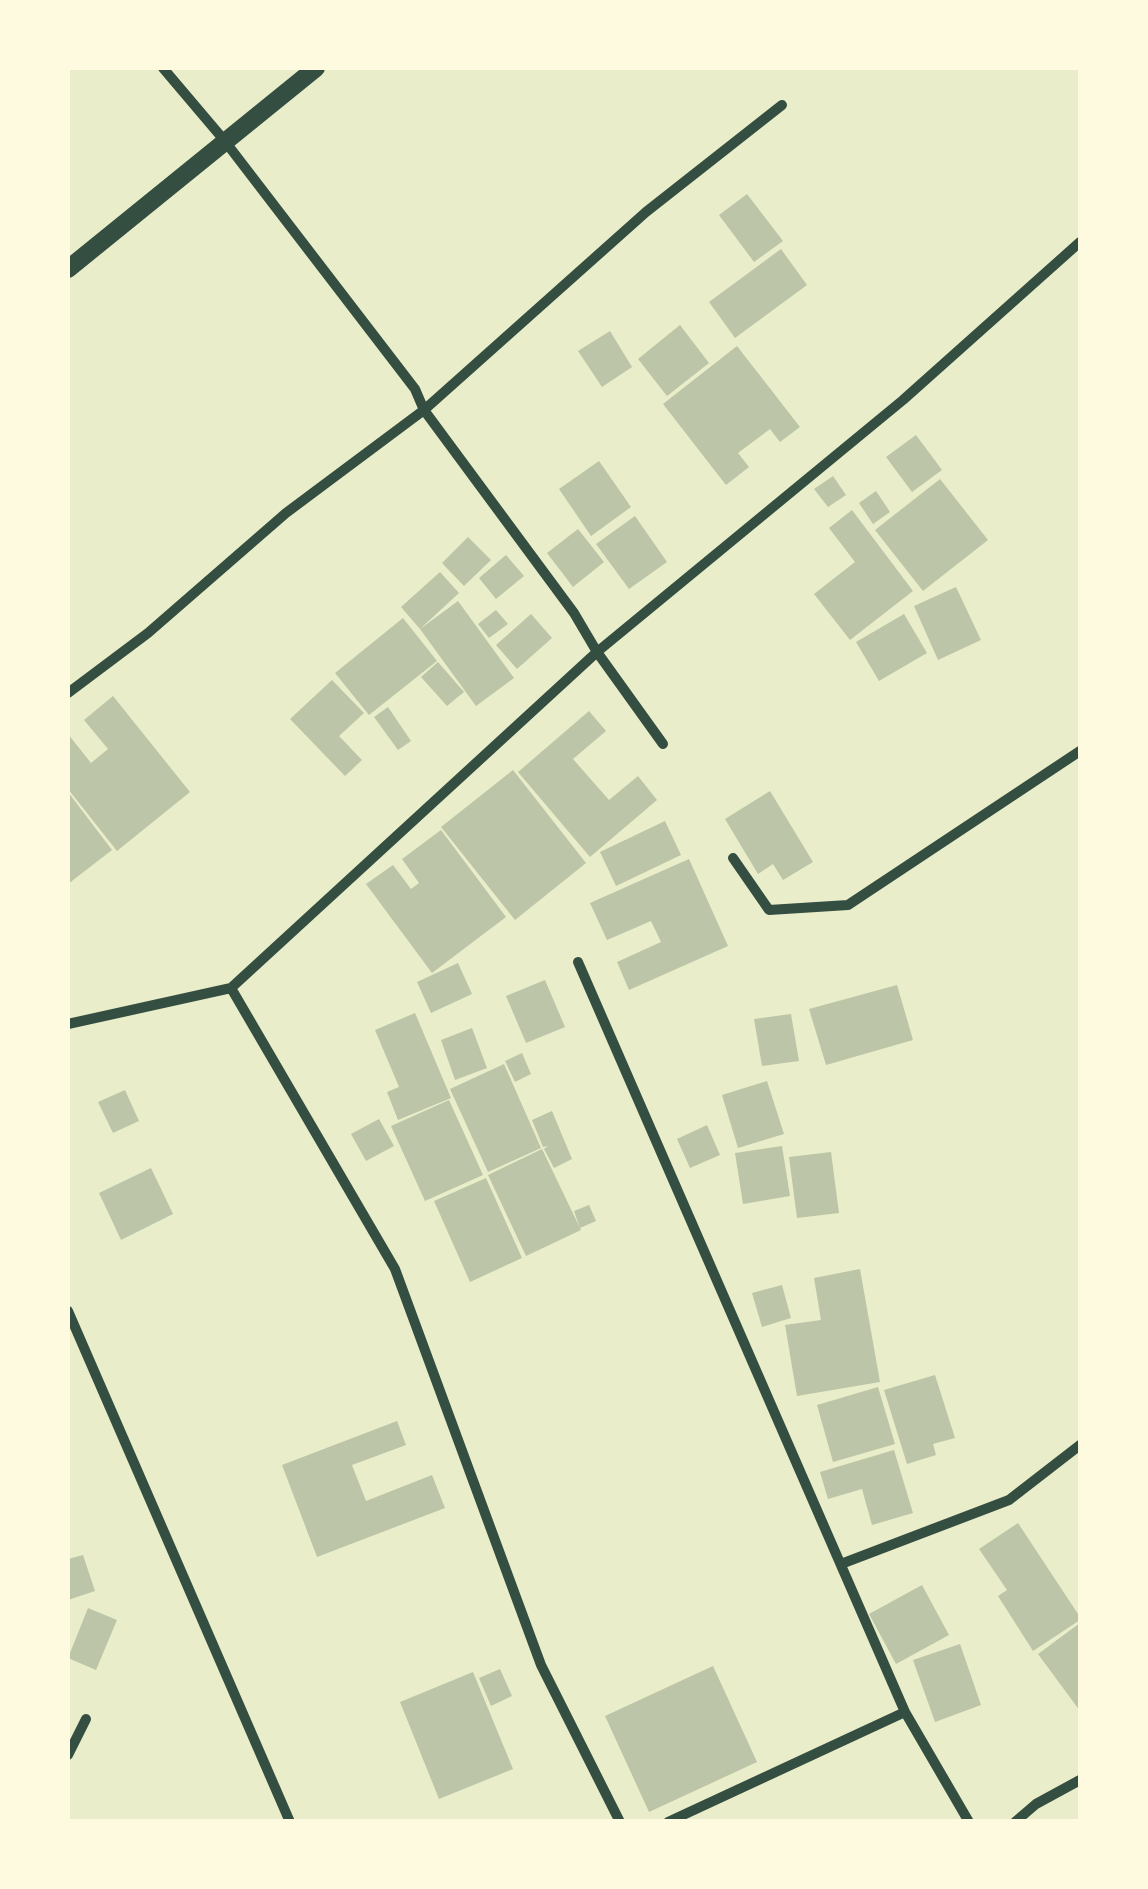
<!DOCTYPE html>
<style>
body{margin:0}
#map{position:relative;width:1148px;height:1889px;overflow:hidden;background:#e9edc9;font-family:"Asap Condensed",sans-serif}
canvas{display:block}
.frame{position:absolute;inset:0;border:70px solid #fefae0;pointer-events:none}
</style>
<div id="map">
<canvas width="1148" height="1889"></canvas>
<div class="frame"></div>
</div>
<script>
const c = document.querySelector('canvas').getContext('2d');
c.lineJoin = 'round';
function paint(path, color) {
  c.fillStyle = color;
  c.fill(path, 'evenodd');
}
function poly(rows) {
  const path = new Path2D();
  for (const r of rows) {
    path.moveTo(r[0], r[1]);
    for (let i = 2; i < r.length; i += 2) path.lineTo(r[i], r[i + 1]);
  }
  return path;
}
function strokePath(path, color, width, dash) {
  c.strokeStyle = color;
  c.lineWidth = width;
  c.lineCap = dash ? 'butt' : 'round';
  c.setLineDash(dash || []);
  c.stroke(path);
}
paint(poly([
 [747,194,783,241,754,262,719,215],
 [781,249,807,285,735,338,709,302],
 [680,325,709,363,667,396,638,359],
 [610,331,632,367,602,387,578,351],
 [737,346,800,427,780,442,770,429,738,453,749,467,726,485,663,404],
 [916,435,942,470,912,492,886,457],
 [599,461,631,507,591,536,559,489],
 [833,476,846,495,828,507,814,489],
 [940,479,988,540,923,591,875,530],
 [876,491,890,512,873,524,859,503],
 [852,510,913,591,850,640,814,594,855,562,829,528],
 [635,516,667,562,629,589,596,544],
 [578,529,604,562,573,587,547,553],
 [468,537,491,560,464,586,442,563],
 [506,555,524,576,496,599,479,578],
 [440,572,459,593,420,629,401,607],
 [956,587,981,640,938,660,914,606],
 [458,601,514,678,476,706,420,629],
 [496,610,508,624,489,638,478,624],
 [531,614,552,638,517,669,496,645],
 [904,614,927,653,879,681,856,642],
 [403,618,437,661,369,715,335,673],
 [438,662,464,692,447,706,421,677],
 [332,680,364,713,339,736,362,760,345,776,290,719],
 [113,696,190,792,117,851,68,789,68,734,91,763,108,749,84,720],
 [388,707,411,741,398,750,374,717],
 [589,711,606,731,573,759,609,800,638,776,657,800,590,857,518,772],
 [513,770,586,863,515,920,441,827],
 [770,791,813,862,783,880,773,864,758,874,725,819],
 [68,792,112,850,68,884],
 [665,821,681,855,616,886,600,852],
 [441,830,506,917,432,973,366,884,393,865,411,889,419,883,402,859],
 [689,859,728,946,629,990,617,962,661,942,651,921,607,940,590,903],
 [458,963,472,994,431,1013,417,982],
 [545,980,565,1027,526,1043,506,996],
 [897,985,913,1040,826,1065,809,1009],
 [415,1013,451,1098,398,1120,387,1092,399,1087,375,1030],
 [791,1014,799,1061,762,1066,754,1019],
 [472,1028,487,1068,455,1080,441,1040],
 [522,1053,531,1074,515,1082,505,1061],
 [504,1064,541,1148,488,1172,450,1089],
 [767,1081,784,1134,738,1148,722,1095],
 [125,1090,139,1121,113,1133,98,1102],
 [449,1100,483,1175,425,1201,391,1126],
 [552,1111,572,1159,554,1168,544,1149,548,1146,543,1147,532,1120],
 [379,1119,394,1146,366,1161,351,1134],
 [707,1125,720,1155,690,1168,677,1139],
 [782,1146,790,1196,743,1204,735,1153],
 [542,1149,581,1230,526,1256,488,1175],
 [831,1152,839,1213,797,1218,789,1157],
 [151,1168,173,1214,121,1240,99,1193],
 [486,1178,522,1258,470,1282,434,1201],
 [589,1205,596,1221,580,1228,574,1211],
 [860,1269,880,1382,797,1396,785,1325,821,1320,814,1278],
 [782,1285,791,1318,762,1327,752,1293],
 [935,1375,955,1438,933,1444,936,1455,907,1464,884,1390],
 [878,1387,895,1444,833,1462,817,1405],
 [397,1421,406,1445,352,1465,366,1501,432,1475,445,1508,317,1557,282,1465],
 [894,1450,913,1513,872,1525,862,1489,828,1499,820,1472],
 [1018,1523,1080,1617,1080,1620,1033,1651,998,1596,1007,1590,979,1549],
 [83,1555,95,1591,68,1600,68,1559],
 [922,1585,949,1635,896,1664,869,1614],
 [88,1608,117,1620,96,1670,68,1658],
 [1080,1623,1080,1711,1038,1654],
 [960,1644,981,1705,935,1722,913,1660],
 [713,1666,757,1762,649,1812,605,1716],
 [500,1669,512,1696,491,1706,479,1678],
 [473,1672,513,1769,439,1799,400,1702]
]), '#bcc5a7');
strokePath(poly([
 [163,68,224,140,415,389,424,410,574,613,597,652,663,744],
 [68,693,148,633,286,513,424,410,646,212,782,105],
 [733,858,769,910,848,905,1080,751],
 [578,962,905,1712,969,1822],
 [231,988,597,652,903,400,1080,242],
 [68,1024,231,988,395,1269,541,1665,620,1822],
 [68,1311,290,1822],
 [841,1564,1009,1500,1080,1445],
 [68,1755,86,1719],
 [668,1822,905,1712],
 [1015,1822,1036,1804,1080,1780]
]), '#344e41', 10);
strokePath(poly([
 [68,269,316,68]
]), '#344e41', 18);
</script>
